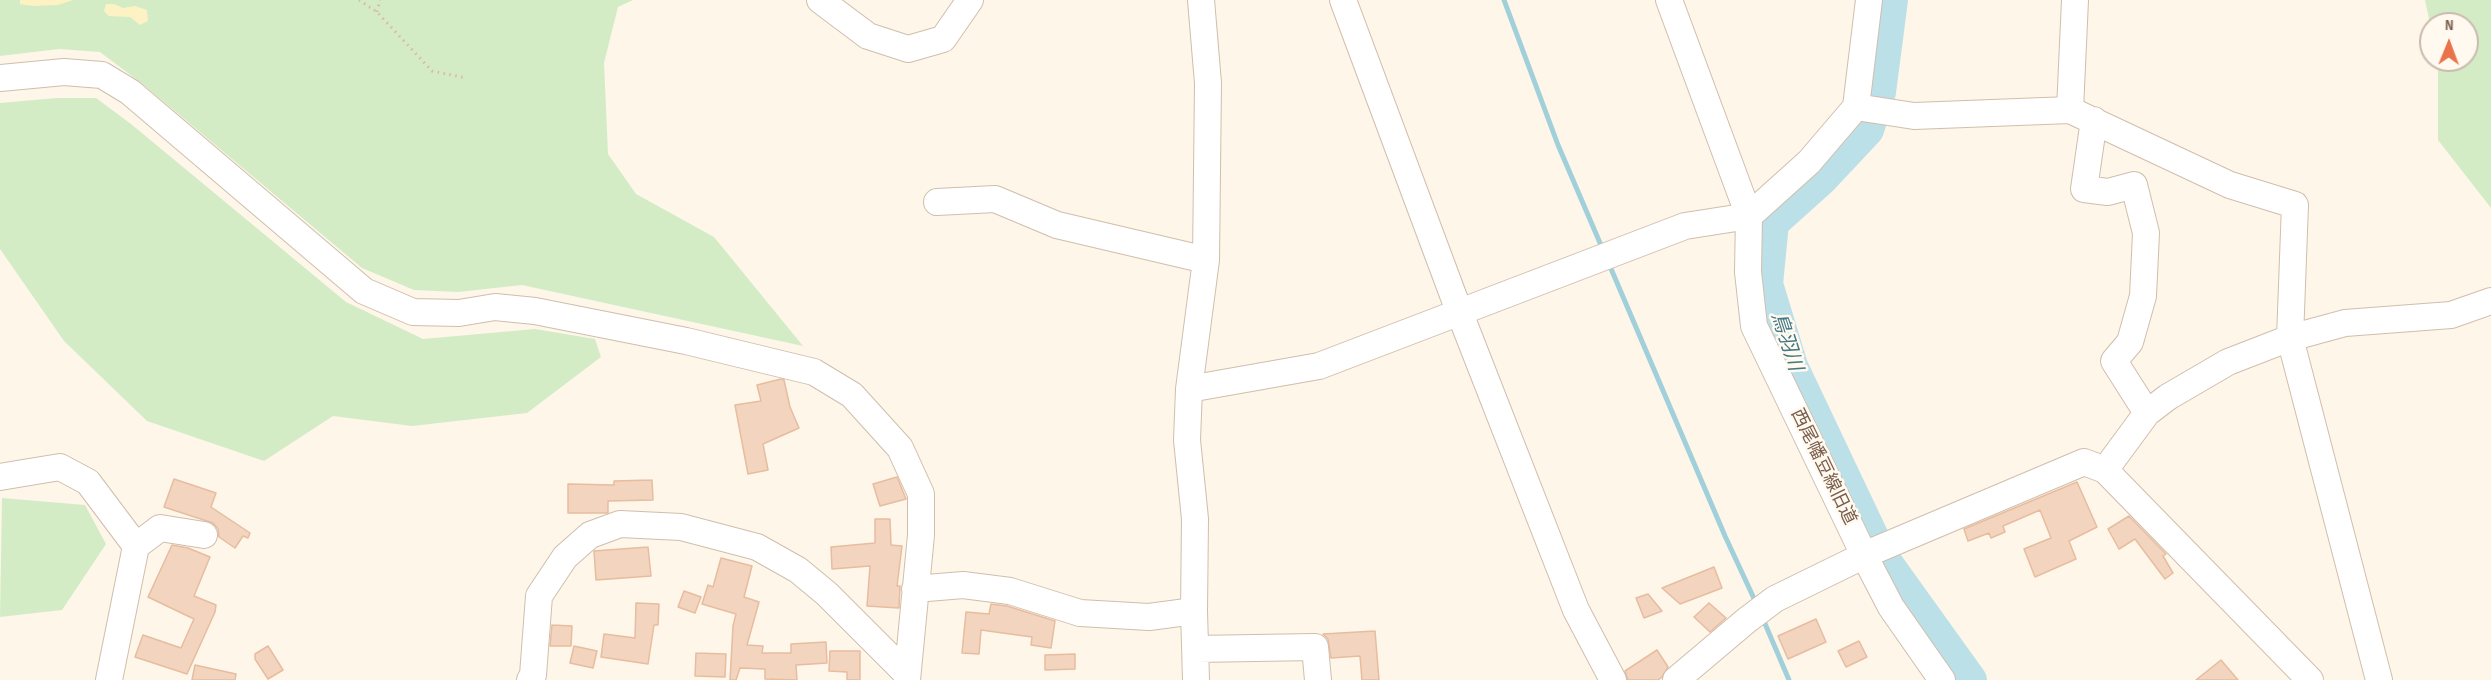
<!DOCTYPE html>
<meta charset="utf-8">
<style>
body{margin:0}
#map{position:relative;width:2491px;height:680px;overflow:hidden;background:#fdf6e9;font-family:"Sofia Sans Condensed",sans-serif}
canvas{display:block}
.north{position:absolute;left:2419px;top:12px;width:60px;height:60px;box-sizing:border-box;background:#fff9f0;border:2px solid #c9bbae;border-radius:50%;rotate:1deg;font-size:16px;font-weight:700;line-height:24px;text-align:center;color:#795d4b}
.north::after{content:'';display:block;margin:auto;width:21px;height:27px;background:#e9734b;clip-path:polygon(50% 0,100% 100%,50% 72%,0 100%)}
</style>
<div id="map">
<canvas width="2491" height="680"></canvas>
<div class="north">N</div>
</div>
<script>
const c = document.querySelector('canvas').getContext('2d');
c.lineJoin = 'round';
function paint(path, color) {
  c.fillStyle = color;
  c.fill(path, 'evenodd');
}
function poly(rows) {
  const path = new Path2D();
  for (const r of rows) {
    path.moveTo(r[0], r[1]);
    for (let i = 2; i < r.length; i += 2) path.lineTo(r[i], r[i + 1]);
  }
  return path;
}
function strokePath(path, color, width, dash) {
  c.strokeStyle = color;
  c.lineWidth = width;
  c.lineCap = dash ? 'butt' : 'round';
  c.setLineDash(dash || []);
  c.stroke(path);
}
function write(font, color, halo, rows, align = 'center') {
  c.font = font + ' "Sofia Sans Condensed","Noto Sans JP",sans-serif';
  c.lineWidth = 5;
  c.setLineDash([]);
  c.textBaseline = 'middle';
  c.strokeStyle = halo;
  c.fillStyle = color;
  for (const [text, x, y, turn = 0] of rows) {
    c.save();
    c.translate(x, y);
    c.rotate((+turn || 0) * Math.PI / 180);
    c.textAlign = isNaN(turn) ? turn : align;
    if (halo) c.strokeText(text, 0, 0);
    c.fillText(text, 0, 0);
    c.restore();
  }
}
paint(poly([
 [0,0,633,0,618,7,604,63,608,154,636,194,714,237,803,346,522,285,458,292,414,290,362,268,145,86,100,52,59,49,0,56],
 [2425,0,2491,0,2491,208,2438,140,2438,60,2467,60,2467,24,2431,24,2431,28],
 [57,98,96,98,131,124,346,302,423,339,535,329,595,339,601,357,527,413,412,426,333,416,264,461,147,421,64,341,0,249,0,103],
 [2,498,85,505,106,544,62,610,0,617]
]), '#d4ecc6');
paint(poly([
 [20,0,73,0,58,5,33,6,20,4],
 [106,4,114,4,123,8,135,6,147,10,148,21,140,25,130,17,109,16,104,11]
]), '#fdf2c3');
strokePath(poly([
 [1504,0,1558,145,1603,250],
 [1609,264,1725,536,1757,605],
 [1763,619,1789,680]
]), '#a2d0da', 5);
strokePath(poly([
 [1892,0,1880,92,1868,130,1822,179,1773,223,1767,284,1792,366,1882,556,1971,680]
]), '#bce0e8', 32);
const building = poly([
 [781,379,784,380,790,407,799,428,763,444,768,470,748,474,735,405,761,401,757,385,781,379],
 [897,477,906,499,880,506,873,484,897,477],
 [174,479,216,493,211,507,250,533,248,538,243,536,235,548,219,537,218,529,213,523,164,507,174,479],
 [652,480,653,500,608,501,608,513,568,513,568,484,614,485,614,481,652,480],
 [2077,482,2097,527,2069,541,2076,559,2035,577,2024,549,2051,538,2040,510,2003,526,2005,532,1991,538,1989,533,1968,541,1964,529,2077,482],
 [2129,516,2166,554,2163,556,2173,573,2165,579,2135,539,2119,549,2108,529,2129,516],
 [875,519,890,519,891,545,902,546,897,586,900,586,899,608,867,606,870,566,832,569,831,547,875,543,875,519],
 [172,545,188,548,210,557,194,596,216,605,215,612,187,674,135,657,143,635,181,648,194,619,148,597,172,545],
 [648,547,651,576,596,580,594,551,648,547],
 [721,558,752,566,744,597,759,602,747,645,763,646,762,653,791,653,791,644,826,642,827,663,796,665,797,680,765,679,765,669,740,668,736,680,730,680,733,626,736,614,702,604,708,585,713,587,721,558],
 [1714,567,1722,588,1680,604,1662,588,1714,567],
 [684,591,701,597,695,613,678,607,684,591],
 [1648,594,1662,611,1644,618,1636,598,1648,594],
 [636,603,659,604,658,625,654,625,648,664,601,657,604,634,635,638,636,603],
 [1709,603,1726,618,1710,632,1694,617,1709,603],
 [991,604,1007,606,1055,621,1051,648,1031,645,1032,637,981,630,979,654,962,653,966,612,989,614,991,604],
 [1816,619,1826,642,1788,659,1778,636,1816,619],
 [552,625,572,626,571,646,550,646,552,625],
 [1375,631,1379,680,1362,680,1360,656,1331,658,1328,639,1323,634,1375,631],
 [1859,641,1867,657,1846,667,1838,651,1859,641],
 [268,646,283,670,268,679,255,659,255,654,268,646],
 [574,646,597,651,593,668,570,663,574,646],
 [1657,650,1668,667,1662,677,1658,680,1628,680,1625,671,1657,650],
 [830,651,860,651,860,680,847,680,847,672,829,671,830,651],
 [696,653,726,654,725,677,695,676,696,653],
 [1075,654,1075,669,1045,670,1045,655,1075,654],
 [2221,660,2238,680,2196,680,2221,660],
 [195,665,236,674,235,680,192,680,195,665]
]);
paint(building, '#f3d5bf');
strokePath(building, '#e7bc9f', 1.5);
const minor = poly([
 [820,0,868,36,908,49,943,39,970,0],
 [1343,0,1459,311,1576,610,1613,680],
 [1669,0,1749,216,1748,272,1754,326,1865,557,1891,607,1942,680],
 [0,78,64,72,102,75,130,92,364,291,413,312,459,313,495,307,535,311,686,341,814,372,852,395,900,448,921,494,921,535,907,680],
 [1856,107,1914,116,2070,110,2230,185,2295,205,2290,338,2379,680],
 [2070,110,2075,0],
 [2094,120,2084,189,2108,192,2134,185,2146,233,2143,296,2130,342,2114,361,2147,413],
 [937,202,995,199,1057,225,1206,260],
 [1189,389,1319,366,1685,226,1749,216,1809,162,1856,107,1869,0],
 [2105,470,2147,413,2168,397,2228,362,2290,338,2345,323,2451,315,2491,301],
 [0,477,60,467,88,482,136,546],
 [915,589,963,585,1010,591,1080,613,1149,617,1194,611],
 [1195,649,1315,647,1318,680],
 [109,680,136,546,160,528,204,535],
 [530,680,533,675,539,596,565,557,590,535,620,524,681,527,757,547,798,570,827,594,907,674],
 [1196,680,1194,611,1195,519,1187,440,1189,389,1206,260,1208,83,1201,0],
 [1676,680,1747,620,1775,599,1871,552,2084,462,2105,470,2310,680]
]);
strokePath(minor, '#d0bead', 28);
strokePath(poly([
 [359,0,377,12,432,71,466,78],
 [377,12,380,0]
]), '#d9b9a2', 3, [1.5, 4.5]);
strokePath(minor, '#fff', 26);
write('18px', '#795d4b', '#fff9f0', [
 ["西尾幡豆線旧道",1823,467,64]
]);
write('italic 20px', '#407885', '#fff9f0', [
 ["鳥羽川",1786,342,72]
]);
</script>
